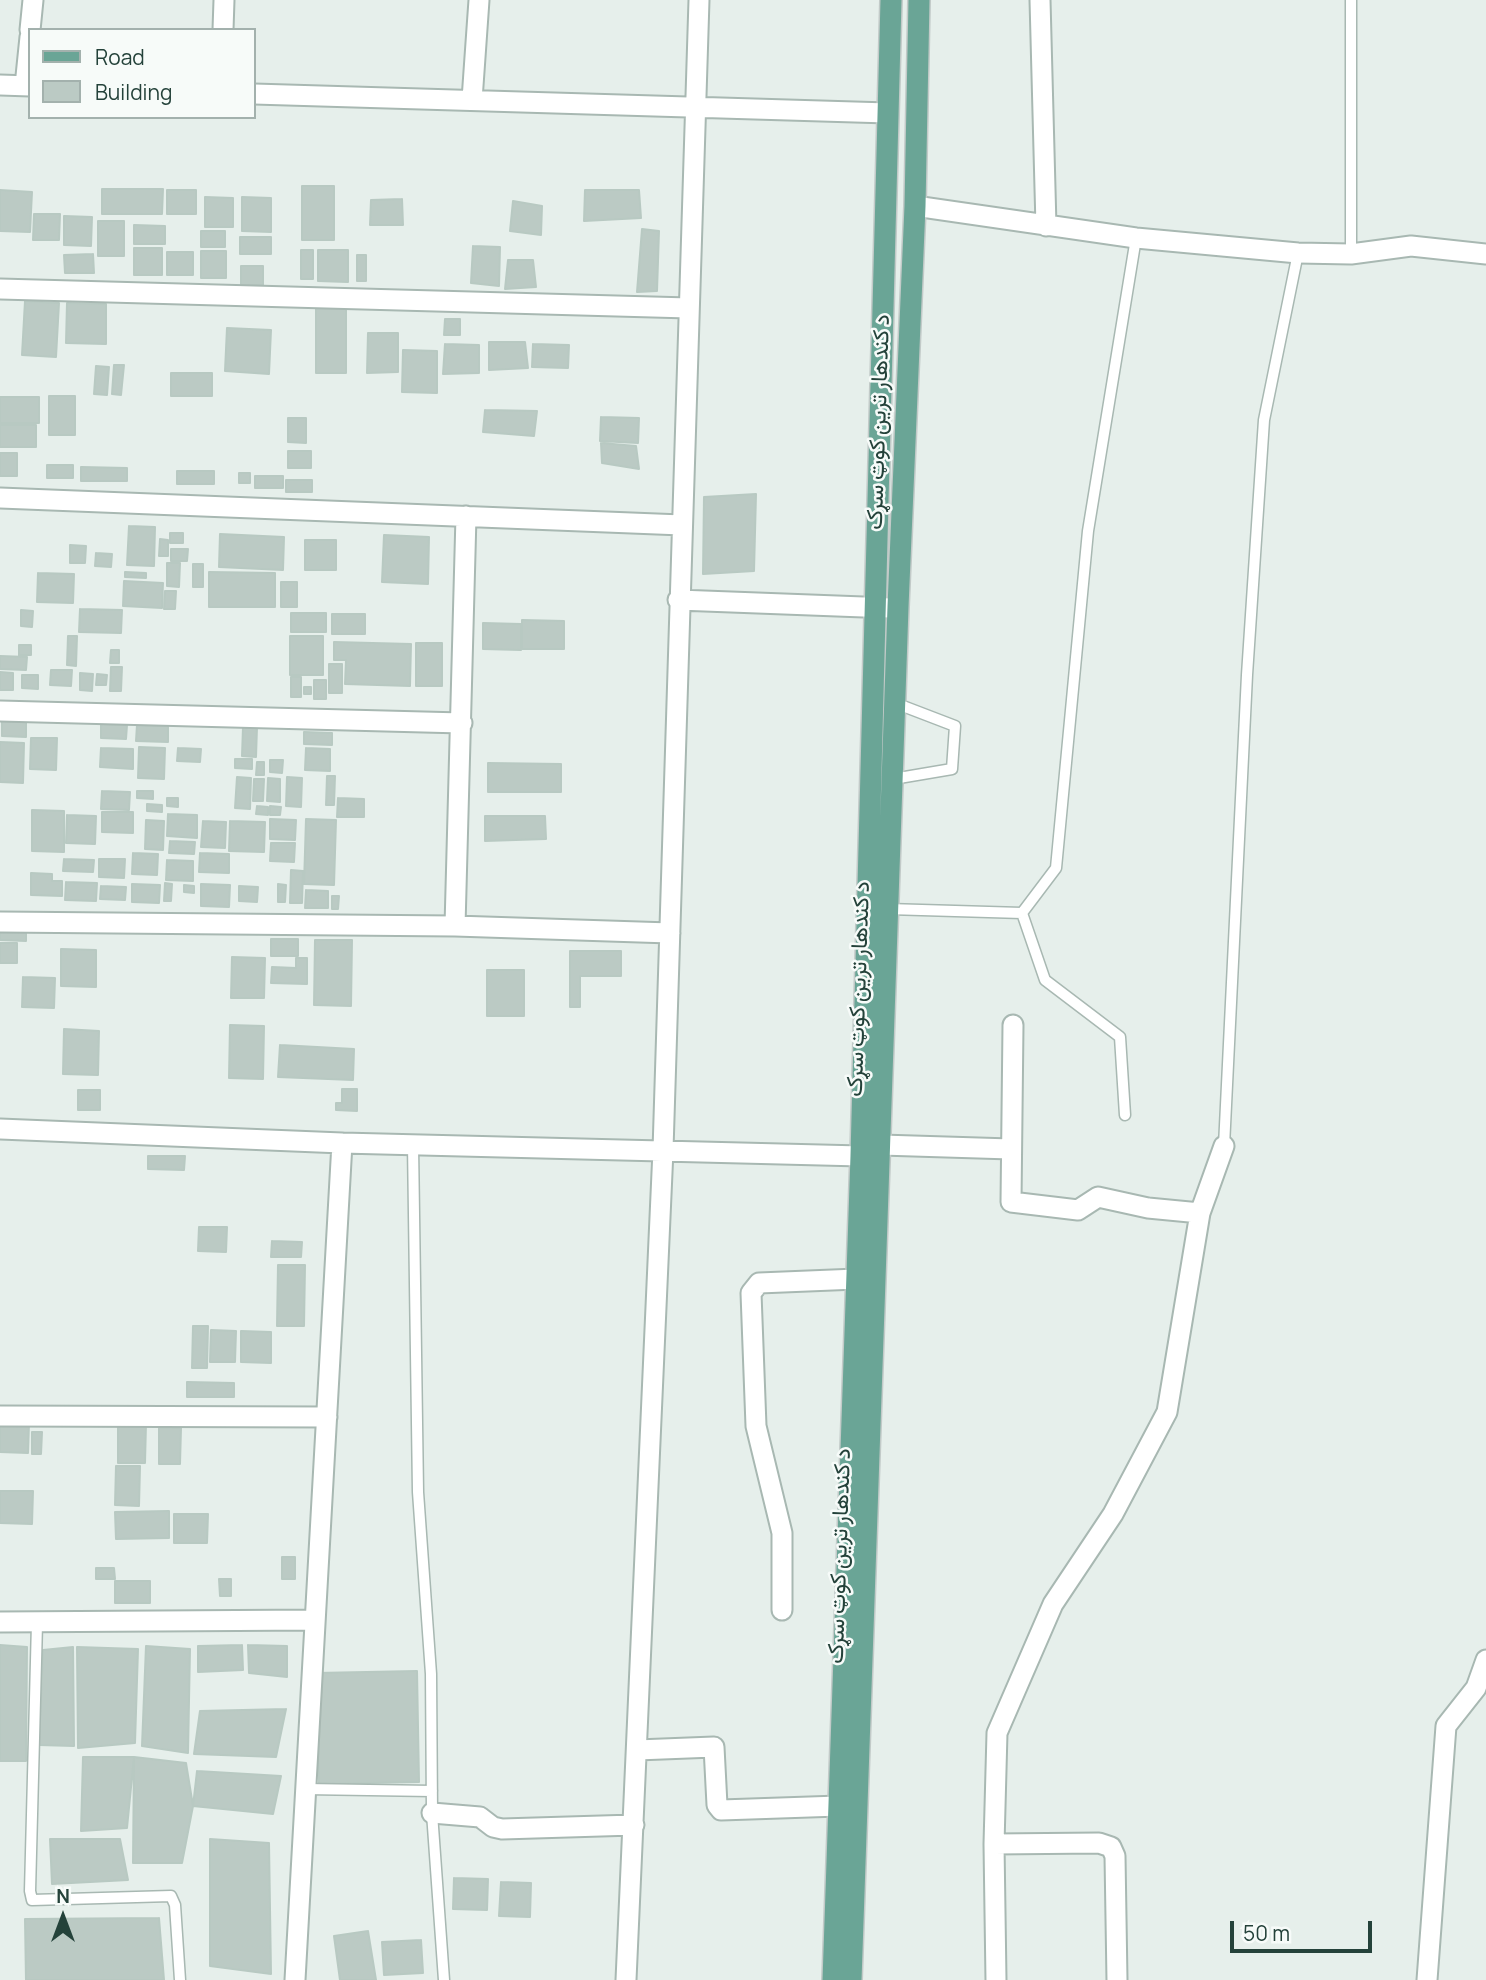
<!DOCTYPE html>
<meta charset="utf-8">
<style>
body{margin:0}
#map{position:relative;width:1486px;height:1980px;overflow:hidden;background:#e6efeb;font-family:Manrope,sans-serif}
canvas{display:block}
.legend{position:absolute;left:28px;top:28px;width:228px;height:91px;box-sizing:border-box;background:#f7fbf9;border:2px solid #a3b1ad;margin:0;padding:9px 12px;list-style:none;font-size:21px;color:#24423a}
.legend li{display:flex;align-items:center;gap:14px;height:35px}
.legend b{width:35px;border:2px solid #a3b1ad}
.north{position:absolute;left:28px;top:1882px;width:70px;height:70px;-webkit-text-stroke:5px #f7fbf9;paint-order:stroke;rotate:0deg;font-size:19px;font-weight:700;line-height:28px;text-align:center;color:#24423a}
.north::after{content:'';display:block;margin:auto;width:24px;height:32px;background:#24423a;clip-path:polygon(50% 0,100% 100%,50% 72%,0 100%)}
.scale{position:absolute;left:1230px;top:1921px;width:142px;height:32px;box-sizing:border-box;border:4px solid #24423a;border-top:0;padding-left:9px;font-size:21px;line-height:24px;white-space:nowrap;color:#24423a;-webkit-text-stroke:5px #f7fbf9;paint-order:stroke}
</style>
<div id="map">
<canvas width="1486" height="1980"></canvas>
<ul class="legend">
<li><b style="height:9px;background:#6aa596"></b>Road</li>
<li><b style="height:19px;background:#bbcac4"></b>Building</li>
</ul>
<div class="north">N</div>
<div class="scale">50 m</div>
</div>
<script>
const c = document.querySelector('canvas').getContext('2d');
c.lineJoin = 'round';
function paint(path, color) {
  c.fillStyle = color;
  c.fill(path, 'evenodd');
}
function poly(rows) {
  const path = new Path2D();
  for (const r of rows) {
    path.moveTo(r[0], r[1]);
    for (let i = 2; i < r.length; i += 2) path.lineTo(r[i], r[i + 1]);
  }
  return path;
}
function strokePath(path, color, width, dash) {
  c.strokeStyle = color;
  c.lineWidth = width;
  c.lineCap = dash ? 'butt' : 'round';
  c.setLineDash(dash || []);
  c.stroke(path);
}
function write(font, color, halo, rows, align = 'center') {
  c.font = font + ' Manrope,Vazirmatn,sans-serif';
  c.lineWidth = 5;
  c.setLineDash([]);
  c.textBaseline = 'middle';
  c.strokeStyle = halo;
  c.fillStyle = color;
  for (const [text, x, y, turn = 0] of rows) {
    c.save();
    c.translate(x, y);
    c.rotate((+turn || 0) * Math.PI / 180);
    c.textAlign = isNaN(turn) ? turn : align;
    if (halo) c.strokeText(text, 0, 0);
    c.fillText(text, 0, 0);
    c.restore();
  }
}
const building = poly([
 [302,186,334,186,334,240,302,240,302,186],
 [102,189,163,189,162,214,102,214,102,189],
 [0,190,32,192,30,232,0,231,0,190],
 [167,190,196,190,196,214,167,214,167,190],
 [585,190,639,190,641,218,584,221,585,190],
 [205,197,233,198,233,227,205,227,205,197],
 [242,197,271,198,271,232,242,231,242,197],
 [402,199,403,225,370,225,371,200,402,199],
 [513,201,542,206,541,235,510,231,513,201],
 [34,214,60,214,59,240,33,240,34,214],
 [64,216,92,217,91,246,64,245,64,216],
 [98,221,124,221,124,256,98,256,98,221],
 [134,225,165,226,165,244,134,244,134,225],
 [642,229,659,231,657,291,637,292,642,229],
 [201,231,225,231,225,247,201,247,201,231],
 [240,237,271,237,271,254,240,254,240,237],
 [473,246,500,247,499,286,471,283,473,246],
 [134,248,162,248,162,275,134,275,134,248],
 [301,250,313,250,313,279,301,279,301,250],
 [318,250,348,250,348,282,318,281,318,250],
 [201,251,226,251,226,278,201,278,201,251],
 [167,252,193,252,193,275,167,275,167,252],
 [93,254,94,273,65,273,64,255,93,254],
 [357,255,366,255,366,281,357,281,357,255],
 [508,260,533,260,536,287,505,289,508,260],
 [241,266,263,266,263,285,241,285,241,266],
 [25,301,59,303,56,357,22,355,25,301],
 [67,303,106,304,106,344,66,343,67,303],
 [316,307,346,307,346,373,316,373,316,307],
 [445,319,460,319,460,335,444,335,445,319],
 [227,328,271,330,269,374,225,371,227,328],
 [368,333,398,333,398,372,367,373,368,333],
 [489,342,525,342,528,368,489,370,489,342],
 [445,344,479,345,479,373,443,374,445,344],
 [533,344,569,345,568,368,532,367,533,344],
 [403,350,437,351,437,393,402,392,403,350],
 [114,365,124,365,121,395,112,394,114,365],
 [96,366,109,367,107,395,94,394,96,366],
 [171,373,212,373,212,396,171,396,171,373],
 [49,396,75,396,75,435,49,435,49,396],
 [0,397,39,397,39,423,0,423,0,397],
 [485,410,537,411,534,436,483,432,485,410],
 [601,417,639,418,638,443,600,441,601,417],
 [288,418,306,418,306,443,288,442,288,418],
 [0,425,36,425,36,447,0,447,0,425],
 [601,443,636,446,639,469,602,463,601,443],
 [288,451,311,451,311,468,288,468,288,451],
 [0,453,17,453,17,476,0,476,0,453],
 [47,465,73,465,73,478,47,478,47,465],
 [81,467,127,468,127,481,81,481,81,467],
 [177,471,214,471,214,484,177,484,177,471],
 [239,473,250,473,250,483,239,483,239,473],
 [255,476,283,476,283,488,255,488,255,476],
 [286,480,312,480,312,492,286,492,286,480],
 [756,494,754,571,703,574,704,497,756,494],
 [129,526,155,527,154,566,127,565,129,526],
 [170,533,183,533,183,543,170,543,170,533],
 [220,534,284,537,283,570,219,567,220,534],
 [384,535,429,537,428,584,382,582,384,535],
 [160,539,168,540,168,556,159,556,160,539],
 [305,540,336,540,336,570,305,570,305,540],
 [70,545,86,546,85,563,70,563,70,545],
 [171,549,188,549,187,561,171,561,171,549],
 [96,553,112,554,111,567,95,566,96,553],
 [167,563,180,563,179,587,167,586,167,563],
 [193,564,203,564,203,587,193,587,193,564],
 [125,572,146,573,146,578,125,577,125,572],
 [209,572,275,573,275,607,209,607,209,572],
 [38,573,74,574,73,603,37,602,38,573],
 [124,581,163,583,162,608,123,606,124,581],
 [281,582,297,582,297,607,281,607,281,582],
 [165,591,176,591,175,609,164,609,165,591],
 [80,609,122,610,121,633,79,632,80,609],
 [21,610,33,611,32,627,21,626,21,610],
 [291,613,326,613,326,632,291,632,291,613],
 [332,614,365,614,365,634,332,634,332,614],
 [522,620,564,621,564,649,522,649,522,620],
 [483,623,521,624,521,650,483,649,483,623],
 [68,636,77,636,76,666,67,665,68,636],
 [290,636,323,636,323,675,290,675,290,636],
 [334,642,411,644,410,686,345,684,346,660,334,660,334,642],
 [416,643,442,643,442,686,416,686,416,643],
 [19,645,31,645,31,655,19,655,19,645],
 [111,650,119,650,119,663,110,663,111,650],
 [0,656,27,657,26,670,0,669,0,656],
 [329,664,342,664,342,693,329,693,329,664],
 [111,667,122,667,121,691,110,691,111,667],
 [51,670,72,670,71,686,50,685,51,670],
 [0,672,13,673,13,690,0,690,0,672],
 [80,673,93,674,92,691,80,690,80,673],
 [97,674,107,675,106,685,96,685,97,674],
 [22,675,38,675,38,689,22,688,22,675],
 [291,677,301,677,301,697,291,697,291,677],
 [314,680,326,680,326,699,314,699,314,680],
 [304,687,311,687,311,694,304,694,304,687],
 [2,721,26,722,26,737,2,736,2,721],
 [101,724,127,725,126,739,101,738,101,724],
 [137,725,168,726,168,742,136,741,137,725],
 [243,727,257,727,256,757,242,756,243,727],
 [304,732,332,733,332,745,304,744,304,732],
 [31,738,57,738,56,770,30,769,31,738],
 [0,742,24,743,23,783,0,782,0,742],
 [139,747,165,748,164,779,138,778,139,747],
 [101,748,133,749,133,769,100,767,101,748],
 [178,748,201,749,200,762,177,761,178,748],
 [306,748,330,749,330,771,305,770,306,748],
 [235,759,252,759,252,769,235,768,235,759],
 [270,760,283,760,282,773,270,772,270,760],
 [257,762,264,762,264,775,256,775,257,762],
 [488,763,561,764,561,792,488,792,488,763],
 [327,776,335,776,334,805,326,805,327,776],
 [237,777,251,778,250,809,235,808,237,777],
 [287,777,302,778,301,807,286,806,287,777],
 [268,778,280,779,280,802,267,801,268,778],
 [254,779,264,779,263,801,253,801,254,779],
 [102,791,130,792,129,810,101,809,102,791],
 [137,791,153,791,153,799,137,798,137,791],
 [167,798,178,798,178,807,167,806,167,798],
 [338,798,364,799,364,817,337,817,338,798],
 [147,804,162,805,162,812,147,811,147,804],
 [257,806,268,807,268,815,256,814,257,806],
 [270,806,281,807,280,815,270,815,270,806],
 [32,810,64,811,64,852,32,851,32,810],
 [102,812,133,812,133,833,102,832,102,812],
 [168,814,197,815,197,838,167,836,168,814],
 [67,815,96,816,95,844,66,843,67,815],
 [485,816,545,816,546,839,485,841,485,816],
 [270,819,296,820,295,840,270,839,270,819],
 [306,819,336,820,334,885,304,884,306,819],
 [146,820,164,821,163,850,145,849,146,820],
 [203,821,226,822,225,848,201,847,203,821],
 [230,821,265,822,264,852,229,851,230,821],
 [170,841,195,842,194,854,169,853,170,841],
 [271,843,295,843,294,862,270,861,271,843],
 [133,853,158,854,157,875,132,874,133,853],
 [200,853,229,854,229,873,199,872,200,853],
 [64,859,94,860,93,872,63,871,64,859],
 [99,859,125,859,124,878,99,877,99,859],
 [167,860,193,861,193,881,166,880,167,860],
 [291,870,303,871,302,903,290,903,291,870],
 [31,873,52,874,52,881,62,881,62,896,31,895,31,873],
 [66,882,97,883,96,901,65,900,66,882],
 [165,883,172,884,171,901,164,901,165,883],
 [132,884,160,885,159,903,132,902,132,884],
 [201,884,230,885,229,907,201,906,201,884],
 [278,884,286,885,285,902,278,902,278,884],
 [184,885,194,886,194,893,184,892,184,885],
 [101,886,126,887,125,900,100,899,101,886],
 [239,886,258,887,257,902,239,901,239,886],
 [306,890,328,891,328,908,305,908,306,890],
 [332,896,339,896,338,909,332,909,332,896],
 [0,929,26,930,26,941,0,940,0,929],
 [271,939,298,939,298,956,271,956,271,939],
 [315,940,352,940,351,1006,314,1005,315,940],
 [0,943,17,943,17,963,0,963,0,943],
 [61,949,96,950,96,987,61,986,61,949],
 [570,951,621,951,621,976,580,976,580,1007,570,1007,570,951],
 [232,957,265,958,264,998,231,998,232,957],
 [296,958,307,958,307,984,271,983,272,967,296,968,296,958],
 [487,970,524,970,524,1016,487,1016,487,970],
 [23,977,55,978,54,1008,22,1007,23,977],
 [230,1025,264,1026,263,1079,229,1078,230,1025],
 [64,1029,99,1031,98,1075,63,1074,64,1029],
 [280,1045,354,1049,353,1080,278,1077,280,1045],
 [342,1089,357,1089,357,1111,336,1110,336,1103,342,1103,342,1089],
 [78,1090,100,1090,100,1110,78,1110,78,1090],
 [148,1156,185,1156,184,1170,148,1169,148,1156],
 [199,1227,227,1227,226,1252,198,1251,199,1227],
 [272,1241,302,1242,301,1257,271,1257,272,1241],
 [278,1265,305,1265,304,1326,277,1326,278,1265],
 [193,1326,208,1326,207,1368,192,1368,193,1326],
 [211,1330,236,1331,235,1362,210,1362,211,1330],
 [241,1331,271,1332,271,1363,241,1362,241,1331],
 [187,1382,234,1383,234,1397,187,1397,187,1382],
 [0,1423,29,1423,28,1453,0,1452,0,1423],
 [118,1423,146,1423,145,1463,118,1463,118,1423],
 [159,1428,181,1428,180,1464,159,1464,159,1428],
 [32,1432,42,1432,41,1454,32,1454,32,1432],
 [116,1466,140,1466,139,1506,115,1505,116,1466],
 [0,1491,33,1491,32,1524,0,1523,0,1491],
 [169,1511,169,1538,116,1539,115,1512,169,1511],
 [174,1514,208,1514,207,1543,174,1543,174,1514],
 [282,1557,295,1557,295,1579,282,1579,282,1557],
 [96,1568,114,1568,115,1579,96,1579,96,1568],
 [219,1579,231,1579,231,1596,220,1596,219,1579],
 [115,1581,150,1581,150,1603,115,1603,115,1581],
 [0,1645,27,1647,26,1761,0,1761,0,1645],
 [242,1645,243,1670,198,1672,198,1646,242,1645],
 [248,1645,287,1646,287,1677,249,1673,248,1645],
 [146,1646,190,1649,188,1753,142,1746,146,1646],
 [73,1647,74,1746,39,1745,43,1650,73,1647],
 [77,1647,138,1649,135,1743,78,1748,77,1647],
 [417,1671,419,1782,319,1784,316,1673,417,1671],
 [286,1709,276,1757,194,1754,200,1711,286,1709],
 [83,1757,134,1757,127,1828,81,1831,83,1757],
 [134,1757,186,1763,193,1806,182,1863,133,1863,134,1757],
 [197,1771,281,1776,273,1814,193,1806,197,1771],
 [50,1839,120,1839,128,1880,52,1884,50,1839],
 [210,1839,269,1843,271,1974,210,1966,210,1839],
 [454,1878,488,1879,487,1910,453,1909,454,1878],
 [501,1882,531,1883,530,1917,499,1916,501,1882],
 [159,1918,164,1980,26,1980,25,1919,159,1918],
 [368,1931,376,1980,340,1980,334,1936,368,1931],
 [421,1940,423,1973,384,1975,382,1942,421,1940]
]);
paint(building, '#bbcac4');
strokePath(building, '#b8c9c2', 2);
const lane = poly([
 [1351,0,1351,254],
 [893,779,952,769,955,726,895,703],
 [888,909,1022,913,1056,868,1088,531,1136,238],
 [1022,913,1045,980,1120,1037,1125,1115],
 [413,1145,418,1492,431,1674,432,1813,444,1980],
 [1224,1146,1247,675,1264,420,1298,253],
 [37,1623,30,1891,32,1900,171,1896,175,1905,180,1980],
 [305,1789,432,1791]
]);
const street = poly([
 [1040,0,1046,226],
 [30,30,33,0],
 [223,30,224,0],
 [0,85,30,86],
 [25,86,30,37],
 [254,94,888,113],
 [472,100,479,0],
 [915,206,1136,238,1298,253,1351,254,1411,246,1486,254],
 [0,289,689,308],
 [0,498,682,525],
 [678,600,890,608],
 [0,711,462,723],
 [0,922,455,926,670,933],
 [455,926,466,516],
 [1013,1025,1011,1202,1078,1210,1098,1197,1148,1208,1200,1213],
 [0,1129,342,1143,861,1156],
 [881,1145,1011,1149],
 [0,1416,327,1417],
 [782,1610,782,1533,756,1426,751,1293,759,1283,857,1279],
 [0,1622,315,1620],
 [637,1750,714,1747,717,1805,721,1810,839,1806],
 [432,1813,480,1817,493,1827,502,1829,634,1825],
 [994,1844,1099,1843,1111,1847,1115,1856,1117,1980],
 [295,1980,342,1143],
 [626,1980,663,1150,699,0],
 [996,1980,994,1844,997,1733,1053,1604,1113,1514,1167,1412,1200,1213,1224,1146],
 [1427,1980,1446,1726,1476,1688,1486,1660]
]);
const primary = poly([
 [833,1980,861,1156,891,0],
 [851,1980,898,607,915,206,919,0]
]);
strokePath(lane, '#a8b8b2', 13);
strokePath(street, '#a8b8b2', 23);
strokePath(primary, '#c2cac8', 24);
strokePath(lane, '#fff', 10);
strokePath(street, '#fff', 19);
strokePath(primary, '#6aa596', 21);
write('23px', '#24423a', '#f7fbf9', [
 ["د کندهار ترين کوټ سړک",879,422,-88],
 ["د کندهار ترين کوټ سړک",859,989,-88],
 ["د کندهار ترين کوټ سړک",840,1556,-88]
]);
</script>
